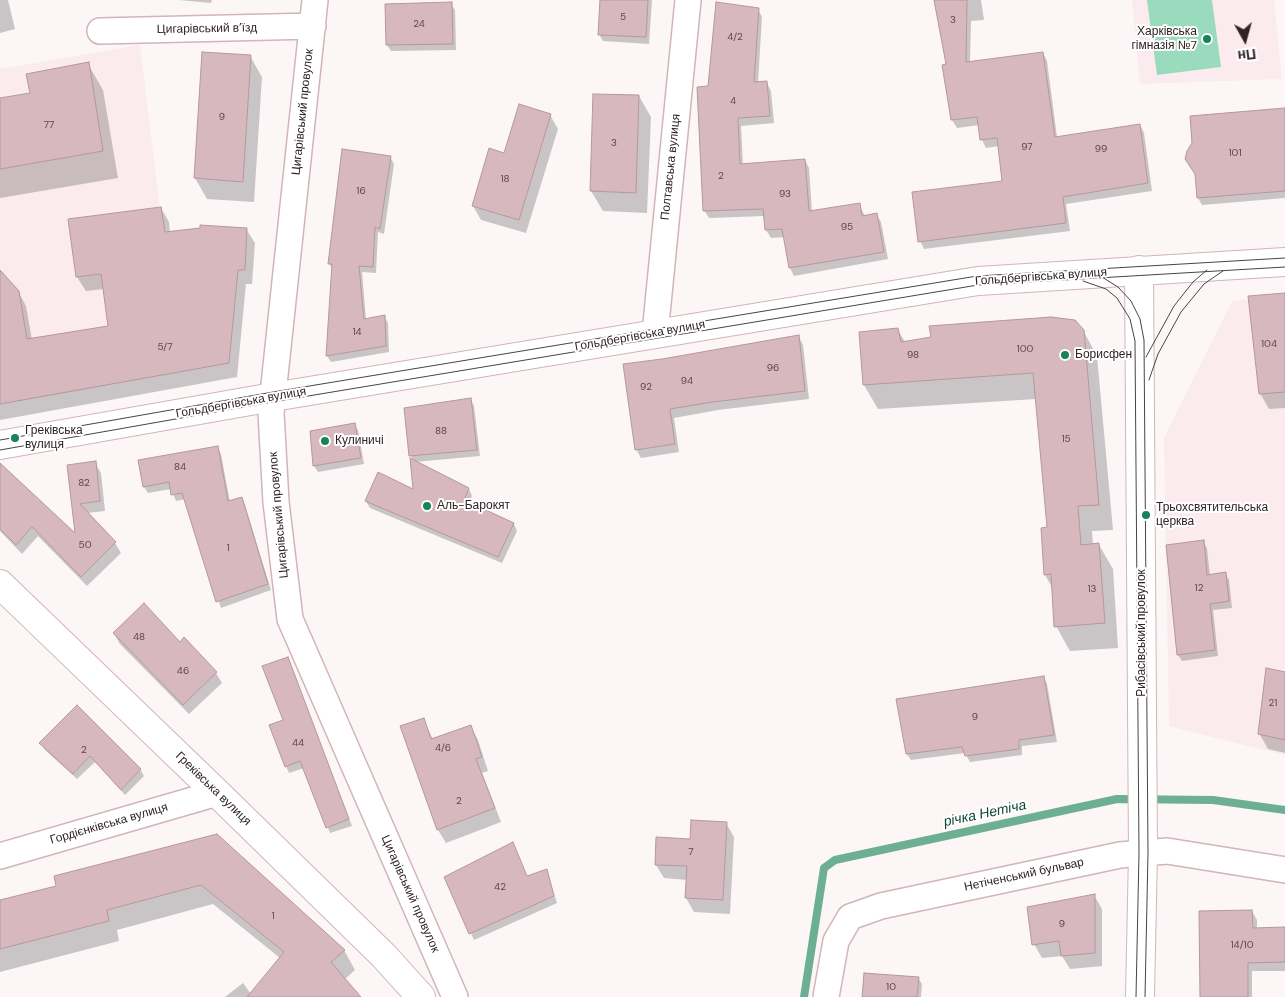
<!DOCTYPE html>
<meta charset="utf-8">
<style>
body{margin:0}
#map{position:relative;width:1285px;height:997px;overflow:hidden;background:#fcf6f7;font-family:"DM Sans",sans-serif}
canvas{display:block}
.north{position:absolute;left:1220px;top:15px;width:50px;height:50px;-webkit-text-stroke:4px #fff;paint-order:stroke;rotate:173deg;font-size:14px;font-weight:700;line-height:20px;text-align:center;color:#2f2325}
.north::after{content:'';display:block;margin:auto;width:18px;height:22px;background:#2f2325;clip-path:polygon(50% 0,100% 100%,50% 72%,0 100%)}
</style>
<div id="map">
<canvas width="1285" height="997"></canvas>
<div class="north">Пн</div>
</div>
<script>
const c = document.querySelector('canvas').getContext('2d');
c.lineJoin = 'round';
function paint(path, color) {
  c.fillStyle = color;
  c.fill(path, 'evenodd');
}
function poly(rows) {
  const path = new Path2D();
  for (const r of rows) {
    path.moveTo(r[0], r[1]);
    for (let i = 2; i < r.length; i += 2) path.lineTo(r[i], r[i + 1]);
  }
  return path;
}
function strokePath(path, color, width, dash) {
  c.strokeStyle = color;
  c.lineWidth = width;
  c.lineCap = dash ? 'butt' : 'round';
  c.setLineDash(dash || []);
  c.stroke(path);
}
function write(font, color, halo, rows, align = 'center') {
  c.font = font + ' "DM Sans",sans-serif';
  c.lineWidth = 4;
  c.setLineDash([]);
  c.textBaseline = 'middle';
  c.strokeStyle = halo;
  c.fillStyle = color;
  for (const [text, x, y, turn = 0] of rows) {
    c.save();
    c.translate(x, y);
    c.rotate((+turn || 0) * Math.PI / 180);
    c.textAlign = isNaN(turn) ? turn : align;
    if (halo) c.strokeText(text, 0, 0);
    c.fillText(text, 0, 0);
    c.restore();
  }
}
paint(poly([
 [1132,0,1274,0,1282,79,1140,84],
 [140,45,173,317,98,331,104,386,0,404,0,69],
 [1285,295,1285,755,1169,726,1164,438,1232,301]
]), '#fcebee');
paint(poly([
 [1147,0,1212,0,1221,67,1157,75]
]), '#9adbbd');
paint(poly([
 [0,0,8,0,15,29,0,33],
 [179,0,212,0,211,3],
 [601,0,652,0,649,44,603,41,599,34],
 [936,0,981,0,984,20,971,21,970,62,1043,53,1047,61,1057,137,1140,125,1144,133,1152,191,1066,204,1070,231,924,249,920,241,1003,182,999,146,986,148,982,140,980,125,957,128,952,120,947,65],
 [451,4,455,10,456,50,391,51,387,45],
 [758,9,762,17,758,83,767,83,771,91,774,123,741,126,743,165,805,160,809,168,812,212,859,205,865,216,876,214,881,222,888,259,794,276,790,268,785,237,771,238,766,230,765,216,709,218,704,210,709,87],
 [250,56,262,77,254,202,207,199,195,178],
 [88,64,103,90,118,178,0,198,0,100,31,94],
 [639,96,651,117,647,213,603,211,591,191],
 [1285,109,1285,198,1202,205,1198,198,1196,174],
 [550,115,558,129,526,233,481,220,473,206],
 [390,157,394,164,384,234,378,232,376,273,362,272,366,320,384,316,388,323,389,352,331,362,327,356,333,270,329,263],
 [161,208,169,222,170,233,246,229,255,243,252,284,246,284,237,377,0,420,0,271,18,291,26,306,32,340,109,327,104,289,86,291,77,277],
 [1285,294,1285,408,1269,409,1260,393],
 [898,330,905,342,1083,330,1097,356,1113,530,1092,531,1093,545,1099,545,1113,569,1118,648,1070,651,1056,626,1053,589,1045,575,1049,528,1036,399,878,409,864,385],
 [799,337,803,345,809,399,718,410,674,418,679,452,641,458,636,449,662,360],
 [471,400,474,406,480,456,415,462,469,489,472,496,468,504,514,524,517,531,502,563,370,508,366,501,415,491,414,462,411,456],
 [354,424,358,430,364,464,318,472,314,466],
 [217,447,221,454,230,502,242,499,245,505,271,590,221,608,186,499,176,501,171,489,148,493,144,487],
 [95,463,101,473,105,511,87,513,115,543,121,553,87,586,38,536,22,554,0,531,0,475,76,536,68,467],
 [1203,542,1207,548,1210,576,1225,574,1229,580,1232,608,1213,610,1218,656,1182,661,1178,655],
 [114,634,180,644,216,673,222,683,189,714,120,644],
 [287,658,352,826,330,833,304,768,289,773,286,766,285,721],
 [1285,673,1285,753,1268,749,1259,733],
 [1044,678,1047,684,1057,742,1022,746,1022,755,970,762,965,753,911,760,907,754],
 [77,707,140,769,144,776,125,795,95,762,77,779,45,750,41,744],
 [423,719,433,739,471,727,478,740,488,771,482,773,501,822,446,843,438,830,402,726],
 [726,823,734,837,730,914,694,912,686,898,687,880,664,878,656,865,691,840],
 [217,836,344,950,355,970,344,980,359,997,225,997,243,983,251,994,280,958,213,904,117,930,119,941,0,972,0,901,58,887],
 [547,871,557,903,474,940,446,878,527,877],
 [1094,895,1102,909,1102,966,1070,969,1062,956,1042,958,1034,944],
 [1252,911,1257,920,1257,929,1285,929,1285,971,1252,971,1252,997,1201,997],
 [918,978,922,984,921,997,864,997]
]), '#0003');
strokePath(poly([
 [804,997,824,868,835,860,1117,799,1213,800,1285,810]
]), '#6daf92', 8);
const building = poly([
 [600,0,648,0,646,37,598,35,600,0],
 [934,0,967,0,966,62,1043,52,1055,137,1140,124,1148,183,1063,197,1066,223,918,242,912,192,1002,181,997,138,980,140,977,117,951,120,942,65,946,64,934,0],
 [452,2,453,44,386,45,385,4,452,2],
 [716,2,759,8,754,82,767,81,770,116,738,118,740,164,805,159,809,211,860,203,862,216,877,213,884,252,789,268,782,229,765,230,763,209,703,211,697,87,708,86,716,2],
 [202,52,251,55,243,182,194,178,202,52],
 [89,62,103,151,0,169,0,98,30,93,26,74,89,62],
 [593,94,639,95,636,193,590,191,593,94],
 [519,104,551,114,519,220,472,206,489,148,504,153,519,104],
 [1285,108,1285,191,1197,198,1195,174,1185,159,1187,151,1192,143,1190,116,1285,108],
 [342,149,391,156,380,229,375,227,373,267,359,266,364,319,385,315,386,346,326,356,332,264,328,264,342,149],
 [161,207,165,232,200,228,200,225,247,228,245,270,238,270,229,363,0,404,0,270,19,291,27,339,108,326,101,274,76,277,68,219,161,207],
 [1285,293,1285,392,1259,394,1248,296,1285,293],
 [1051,317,1075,320,1084,330,1099,505,1078,506,1081,545,1099,543,1105,623,1054,627,1051,574,1044,575,1041,528,1047,527,1033,373,863,385,859,332,898,328,901,342,931,337,929,326,1051,317],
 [799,335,805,391,713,402,670,409,675,444,635,450,623,364,662,359,799,335],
 [471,398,477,450,409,456,404,408,471,398],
 [355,423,361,458,313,466,310,431,355,423],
 [218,446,228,501,242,497,268,584,216,602,182,493,171,495,169,482,143,487,138,460,218,446],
 [410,458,469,488,464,500,514,523,498,557,365,501,378,472,413,489,410,458],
 [96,461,100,501,80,504,116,542,81,577,32,527,16,545,0,529,0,463,75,533,67,465,96,461],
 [1204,540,1207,575,1226,572,1229,601,1210,604,1215,650,1177,655,1166,545,1204,540],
 [144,603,180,642,184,637,217,672,183,705,113,633,144,603],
 [288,657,349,819,326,828,300,761,285,767,269,725,283,720,262,666,288,657],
 [1266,668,1285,672,1285,740,1258,734,1266,668],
 [1044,676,1054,735,1019,740,1019,749,965,756,962,747,906,754,896,699,1044,676],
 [77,705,141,769,121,790,90,756,73,774,39,743,77,705],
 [424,718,431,739,471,725,482,757,476,759,495,808,437,830,400,726,424,718],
 [691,820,727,822,723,900,685,898,687,866,655,865,656,837,690,839,691,820],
 [217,834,345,950,331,962,361,997,247,997,284,952,201,885,107,910,109,921,0,949,0,900,56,886,54,876,217,834],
 [513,842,527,876,547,869,554,896,469,934,444,877,513,842],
 [1095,894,1095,953,1061,956,1059,941,1032,945,1027,907,1095,894],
 [1252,910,1253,928,1285,927,1285,962,1248,963,1248,997,1200,997,1199,911,1252,910],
 [864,973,919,977,917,997,862,997,864,973]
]);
paint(building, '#d7b8be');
strokePath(building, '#b5979d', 1);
const street = poly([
 [315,0,271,413,276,502,290,619,455,997],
 [100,31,313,26],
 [655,334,688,0],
 [0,856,217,793],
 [826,997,836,941,850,917,881,906,1120,855,1167,851,1285,870]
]);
const secondary = poly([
 [1139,270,1143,853,1140,997],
 [0,584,217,793,384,956,421,997]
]);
const primary = poly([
 [0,445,273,397,978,281,1285,262]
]);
strokePath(street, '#d3b4ba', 28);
strokePath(secondary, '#d3b4ba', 30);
strokePath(primary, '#d3b4ba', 30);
strokePath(street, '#fff', 25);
strokePath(secondary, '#fff', 28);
strokePath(primary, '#fff', 28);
strokePath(poly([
 [1102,277,1118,287,1131,301,1140,319,1144,340,1148,853,1145,997],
 [1083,281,1106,289,1117,298,1130,319,1135,341,1139,853,1136,997],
 [1146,357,1174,306,1193,282,1207,270],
 [1149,380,1158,354,1181,312,1204,284,1223,271],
 [0,440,273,392,977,276,1285,258],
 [0,450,272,402,978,285,1285,267]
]), '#4d4244', 1);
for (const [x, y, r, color] of [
 [1207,39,5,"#18825e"],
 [1065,355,5,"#18825e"],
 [15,438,5,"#18825e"],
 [325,441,5,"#18825e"],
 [427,506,5,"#18825e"],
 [1146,515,5,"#18825e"]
]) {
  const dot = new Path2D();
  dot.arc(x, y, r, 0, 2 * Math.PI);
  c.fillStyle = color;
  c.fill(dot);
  strokePath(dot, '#fff', 2);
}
write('10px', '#59484b', null, [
 ["5",623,17],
 ["3",953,20],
 ["24",419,24],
 ["4/2",735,37],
 ["4",733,101],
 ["9",222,117],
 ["77",49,125],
 ["3",614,143],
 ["97",1027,147],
 ["99",1101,149],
 ["101",1235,153],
 ["2",721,176],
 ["18",505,179],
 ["16",361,191],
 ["93",785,194],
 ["95",847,227],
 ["14",357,332],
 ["104",1269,344],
 ["5/7",165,347],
 ["100",1025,349],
 ["98",913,355],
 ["96",773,368],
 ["94",687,381],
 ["92",646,387],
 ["88",441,431],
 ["15",1066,439],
 ["84",180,467],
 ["82",84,483],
 ["50",85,545],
 ["1",228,548],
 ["12",1199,588],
 ["13",1092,589],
 ["48",139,637],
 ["46",183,671],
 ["21",1273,703],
 ["9",975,717],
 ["44",298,743],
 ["4/6",443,748],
 ["2",84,750],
 ["2",459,801],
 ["7",691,852],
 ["42",500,887],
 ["1",273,916],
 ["9",1062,924],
 ["14/10",1242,945],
 ["10",891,987]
]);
write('12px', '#2f2325', '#fff', [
 ["Цигарівський в’їзд",207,29,-1],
 ["Цигарівський провулок",303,112,-84],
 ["Полтавська вулиця",671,167,-84],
 ["Гольдбергівська вулиця",1041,277,-4],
 ["Гольдбергівська вулиця",640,336,-10],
 ["Гольдбергівська вулиця",241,403,-10],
 ["Цигарівський провулок",279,515,-95],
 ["Рибасівський провулок",1142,633,-90],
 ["Греківська вулиця",213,789,44],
 ["Гордієнківська вулиця",109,824,-16],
 ["Нетіченський бульвар",1024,875,-12],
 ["Цигарівський провулок",410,894,66]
]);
write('12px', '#2f2325', '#fff', [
 ["Харківська",1197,32,"right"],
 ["гімназія №7",1197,46,"right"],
 ["Борисфен",1075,355],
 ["Греківська",25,431],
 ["вулиця",25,445],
 ["Кулиничі",335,441],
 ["Аль-Барокят",437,506],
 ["Трьохсвятительська",1156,508],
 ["церква",1156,522]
], 'left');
write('italic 14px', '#0f4632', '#fff', [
 ["річка Нетіча",985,814,-12]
]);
</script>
